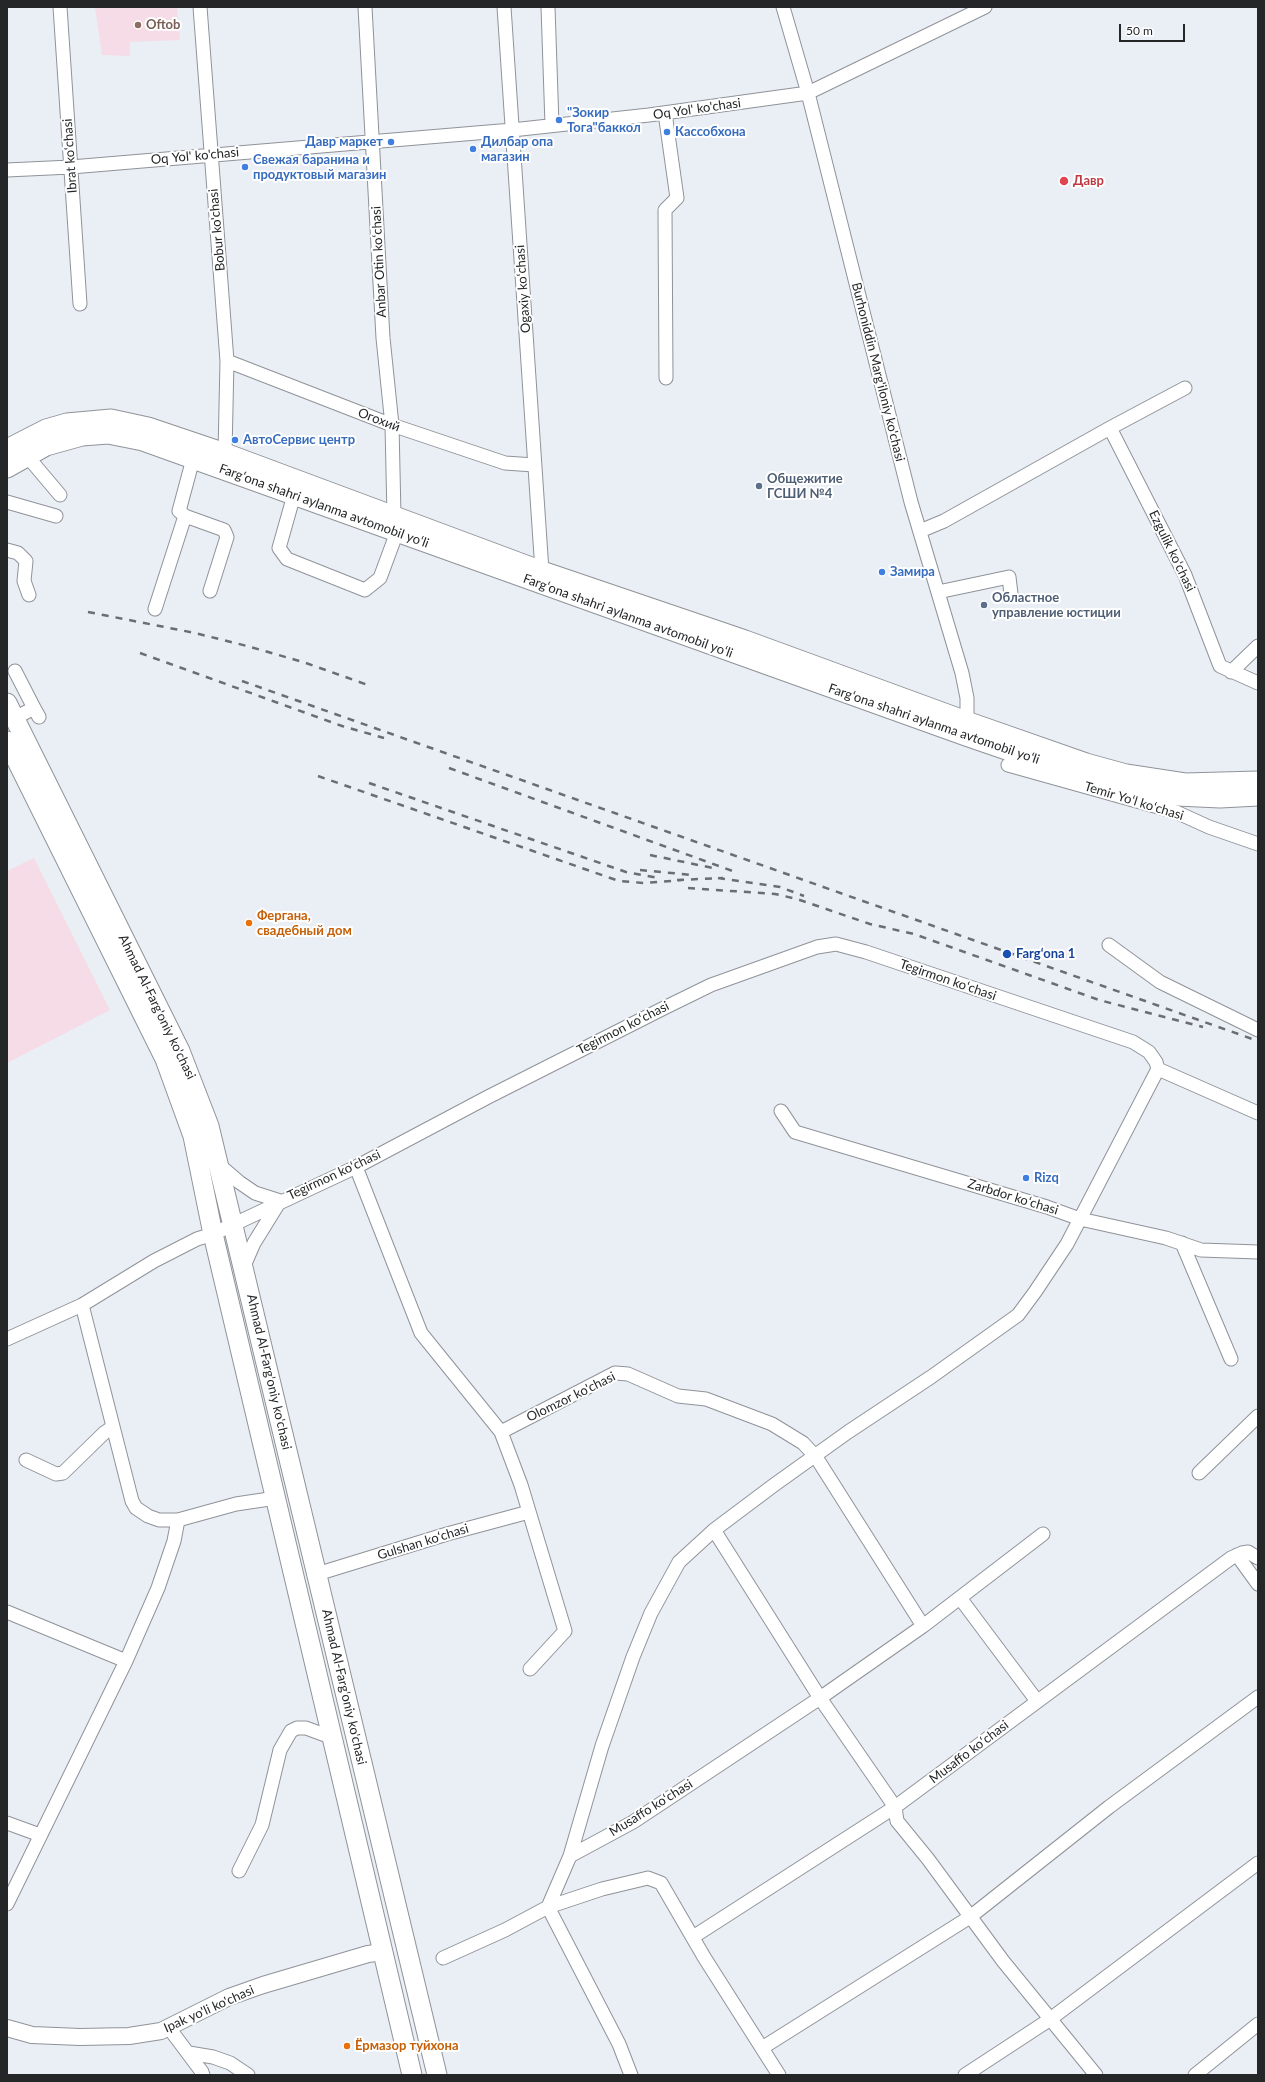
<!DOCTYPE html>
<meta charset="utf-8">
<style>
body{margin:0}
#map{position:relative;width:1265px;height:2082px;overflow:hidden;background:#eaeef5;font-family:Lato,sans-serif}
canvas{display:block}
.frame{position:absolute;inset:0;border:8px solid #242628;pointer-events:none}
.scale{position:absolute;left:1119px;top:24px;width:66px;height:18px;box-sizing:border-box;border:2px solid #242628;border-top:0;padding-left:5px;font-size:12px;line-height:14px;white-space:nowrap;color:#242628;-webkit-text-stroke:3px #fff;paint-order:stroke}
</style>
<div id="map">
<canvas width="1265" height="2082"></canvas>
<div class="frame"></div>
<div class="scale">50 m</div>
</div>
<script>
const c = document.querySelector('canvas').getContext('2d');
c.lineJoin = 'round';
function paint(path, color) {
  c.fillStyle = color;
  c.fill(path, 'evenodd');
}
function poly(rows) {
  const path = new Path2D();
  for (const r of rows) {
    path.moveTo(r[0], r[1]);
    for (let i = 2; i < r.length; i += 2) path.lineTo(r[i], r[i + 1]);
  }
  return path;
}
function strokePath(path, color, width, dash) {
  c.strokeStyle = color;
  c.lineWidth = width;
  c.lineCap = dash ? 'butt' : 'round';
  c.setLineDash(dash || []);
  c.stroke(path);
}
function write(font, color, halo, rows, align = 'center') {
  c.font = font + ' Lato,sans-serif';
  c.lineWidth = 4;
  c.setLineDash([]);
  c.textBaseline = 'middle';
  c.strokeStyle = halo;
  c.fillStyle = color;
  for (const [text, x, y, turn = 0] of rows) {
    c.save();
    c.translate(x, y);
    c.rotate((+turn || 0) * Math.PI / 180);
    c.textAlign = isNaN(turn) ? turn : align;
    if (halo) c.strokeText(text, 0, 0);
    c.fillText(text, 0, 0);
    c.restore();
  }
}
paint(poly([
 [95,7,177,7,180,40,130,42,130,56,102,55],
 [34,858,110,1010,7,1063,7,871]
]), '#f5dce7');
const minor = poly([
 [60,7,80,304],
 [200,7,227,361,225,453],
 [365,7,383,338,392,425,394,516],
 [504,7,542,571],
 [548,7,552,125],
 [783,7,808,93,911,502,962,673,967,698,967,729],
 [665,113,677,198,665,210,666,378],
 [7,170,71,167,512,130,649,115,808,93,985,7],
 [227,361,392,425,505,463,534,465],
 [1110,428,1185,575,1220,666,1258,683],
 [27,456,60,495],
 [294,495,279,548,287,559,365,590,380,578,397,532],
 [7,502,56,516],
 [185,516,224,530,227,537,210,591],
 [920,531,944,521,1110,428,1185,388],
 [7,550,18,553,26,561,24,581,29,595],
 [938,592,1009,577,1011,594],
 [155,609,185,516,179,511,193,459],
 [15,671,34,708],
 [1231,672,1258,646],
 [15,718,34,708,39,717],
 [1008,765,1176,812,1209,827,1258,844],
 [1109,945,1160,982,1258,1030],
 [781,1111,795,1132,1047,1207,1080,1219,1166,1238,1201,1250,1258,1252],
 [218,1164,239,1182,255,1193,280,1201,254,1243,244,1266],
 [356,1167,421,1333,501,1432,521,1485,565,1631,530,1669],
 [1182,1243,1231,1359],
 [82,1305,132,1501,136,1508,148,1516,159,1520,178,1520],
 [7,1339,82,1305,154,1261,197,1239,213,1234,356,1167,488,1097,664,1008,711,985,817,947,836,944,866,952,1133,1042,1149,1052,1156,1062,1158,1069,1258,1113],
 [501,1432,615,1373,628,1374,678,1396,706,1399,772,1424,803,1443,816,1457,923,1626],
 [26,1460,56,1474,63,1473,104,1433,113,1427],
 [1199,1473,1258,1416],
 [714,1530,820,1698,895,1807,897,1821,928,1859,1003,1961,1096,2075],
 [1237,1555,1258,1584],
 [317,1574,447,1534,529,1512],
 [960,1598,1037,1701],
 [7,1612,126,1661],
 [7,1823,40,1835],
 [570,1856,633,1822,820,1698,923,1626,1043,1534],
 [239,1871,262,1825,280,1750,291,1731,297,1728,306,1728,333,1738],
 [7,1904,126,1661,158,1588,174,1541,178,1520,236,1504,276,1498],
 [693,1937,895,1807,1231,1558,1242,1553,1248,1552,1258,1558],
 [443,1958,505,1930,548,1907,570,1856,602,1746,633,1657,651,1613,679,1562,714,1530,774,1485,848,1432,931,1377,1018,1315,1035,1292,1067,1244,1158,1069],
 [169,2028,202,2072,203,2075],
 [762,2048,970,1917,1109,1807,1258,1697],
 [189,2053,213,2057,230,2063,248,2075],
 [631,2075,619,2044,548,1907,602,1889,648,1878,661,1883,704,1957,779,2075],
 [965,2075,1049,2020,1258,1863],
 [1195,2075,1258,2024]
]);
const major = poly([
 [7,2028,32,2035,80,2037,129,2036,161,2031,229,1997,263,1985,368,1954,384,1952]
]);
const highway = poly([
 [7,449,46,429,67,423,111,419,148,427,225,453,542,571,745,640,969,722,1086,763,1126,774,1185,783,1258,781],
 [7,468,46,446,82,436,108,434,143,441,966,736,1082,776,1156,795,1220,798,1258,796],
 [7,703,180,1051,209,1126,437,2075],
 [7,741,165,1059,193,1136,213,1234,412,2075]
]);
strokePath(minor, '#8f9399', 15);
strokePath(major, '#8f9399', 18);
strokePath(highway, '#8f9399', 21);
strokePath(minor, '#fff', 13);
strokePath(major, '#fff', 16);
strokePath(highway, '#fff', 19);
strokePath(poly([
 [88,612,195,633,247,646,303,662,368,685],
 [140,653,342,726,384,738],
 [242,681,1258,1041],
 [449,768,738,873],
 [318,776,619,881,644,883,683,880],
 [369,783,626,872,659,878],
 [650,855,713,868],
 [640,870,692,875],
 [718,878,780,887,804,896],
 [677,880,723,878],
 [688,888,775,894,797,899,870,924,914,934,1099,1000,1203,1027]
]), '#6a6d71', 2.5, [7, 7]);
for (const [x, y, r, color] of [
 [138,25,4,"#8d6e63"],
 [559,120,4,"#3f7fe0"],
 [667,132,4,"#3f7fe0"],
 [391,142,4,"#3f7fe0"],
 [473,149,4,"#3f7fe0"],
 [245,167,4,"#3f7fe0"],
 [1064,181,5,"#e0444e"],
 [235,440,4,"#3f7fe0"],
 [759,486,4,"#5c6f8a"],
 [882,572,4,"#3f7fe0"],
 [984,605,4,"#5c6f8a"],
 [249,923,4,"#e8710a"],
 [1007,954,5,"#1a4fb4"],
 [1026,1178,4,"#3f7fe0"],
 [347,2046,4,"#e8710a"]
]) {
  const dot = new Path2D();
  dot.arc(x, y, r, 0, 2 * Math.PI);
  c.fillStyle = color;
  c.fill(dot);
  strokePath(dot, '#fff', 1.5);
}
write('bold 13px', '#785e54', '#fff', [
 ["Oftob",146,25]
], 'left');
write('13px', '#242628', '#fff', [
 ["Oq Yol' ko'chasi",697,109,-8],
 ["Ibrat koʻchasi",70,156,-94],
 ["Oq Yol' ko'chasi",195,156,-5],
 ["Bobur ko'chasi",217,230,-95],
 ["Anbar Otin koʻchasi",379,262,-93],
 ["Ogaxiy koʻchasi",523,289,-94],
 ["Burhoniddin Marg'iloniy ko'chasi",878,372,76],
 ["Огохий",379,420,21],
 ["Fargʻona shahri aylanma avtomobil yoʻli",324,506,20],
 ["Ezgulik koʻchasi",1172,551,64],
 ["Fargʻona shahri aylanma avtomobil yoʻli",628,616,20],
 ["Fargʻona shahri aylanma avtomobil yoʻli",934,724,19],
 ["Temir Yoʻl koʻchasi",1134,801,17],
 ["Tegirmon koʻchasi",948,980,19],
 ["Ahmad Al-Farg'oniy ko'chasi",157,1007,64],
 ["Tegirmon koʻchasi",623,1028,-27],
 ["Tegirmon koʻchasi",334,1175,-25],
 ["Zarbdor koʻchasi",1013,1197,17],
 ["Ahmad Al-Farg'oniy ko'chasi",269,1372,77],
 ["Olomzor ko'chasi",571,1397,-26],
 ["Gulshan koʻchasi",423,1542,-17],
 ["Ahmad Al-Farg'oniy ko'chasi",344,1687,77],
 ["Musaffo koʻchasi",969,1752,-37],
 ["Musaffo koʻchasi",651,1808,-32],
 ["Ipak yo'li ko'chasi",209,2009,-24]
]);
write('bold 13px', '#366cbe', '#fff', [
 ["\"Зокир",567,113],
 ["Тога\"баккол",567,128],
 ["Кассобхона",675,132],
 ["Давр маркет",383,142,"right"],
 ["Дилбар опа",481,142],
 ["магазин",481,157],
 ["Свежая баранина и",253,160],
 ["продуктовый магазин",253,175],
 ["АвтоСервис центр",243,440],
 ["Замира",890,572],
 ["Rizq",1034,1178]
], 'left');
write('bold 13px', '#be3a42', '#fff', [
 ["Давр",1073,181]
], 'left');
write('bold 13px', '#4e5e75', '#fff', [
 ["Общежитие",767,479],
 ["ГСШИ №4",767,494],
 ["Областное",992,598],
 ["управление юстиции",992,613]
], 'left');
write('bold 13px', '#c56008', '#fff', [
 ["Фергана,",257,916],
 ["свадебный дом",257,931],
 ["Ёрмазор туйхона",355,2046]
], 'left');
write('bold 13px', '#164399', '#fff', [
 ["Farg‘ona 1",1016,954]
], 'left');
</script>
